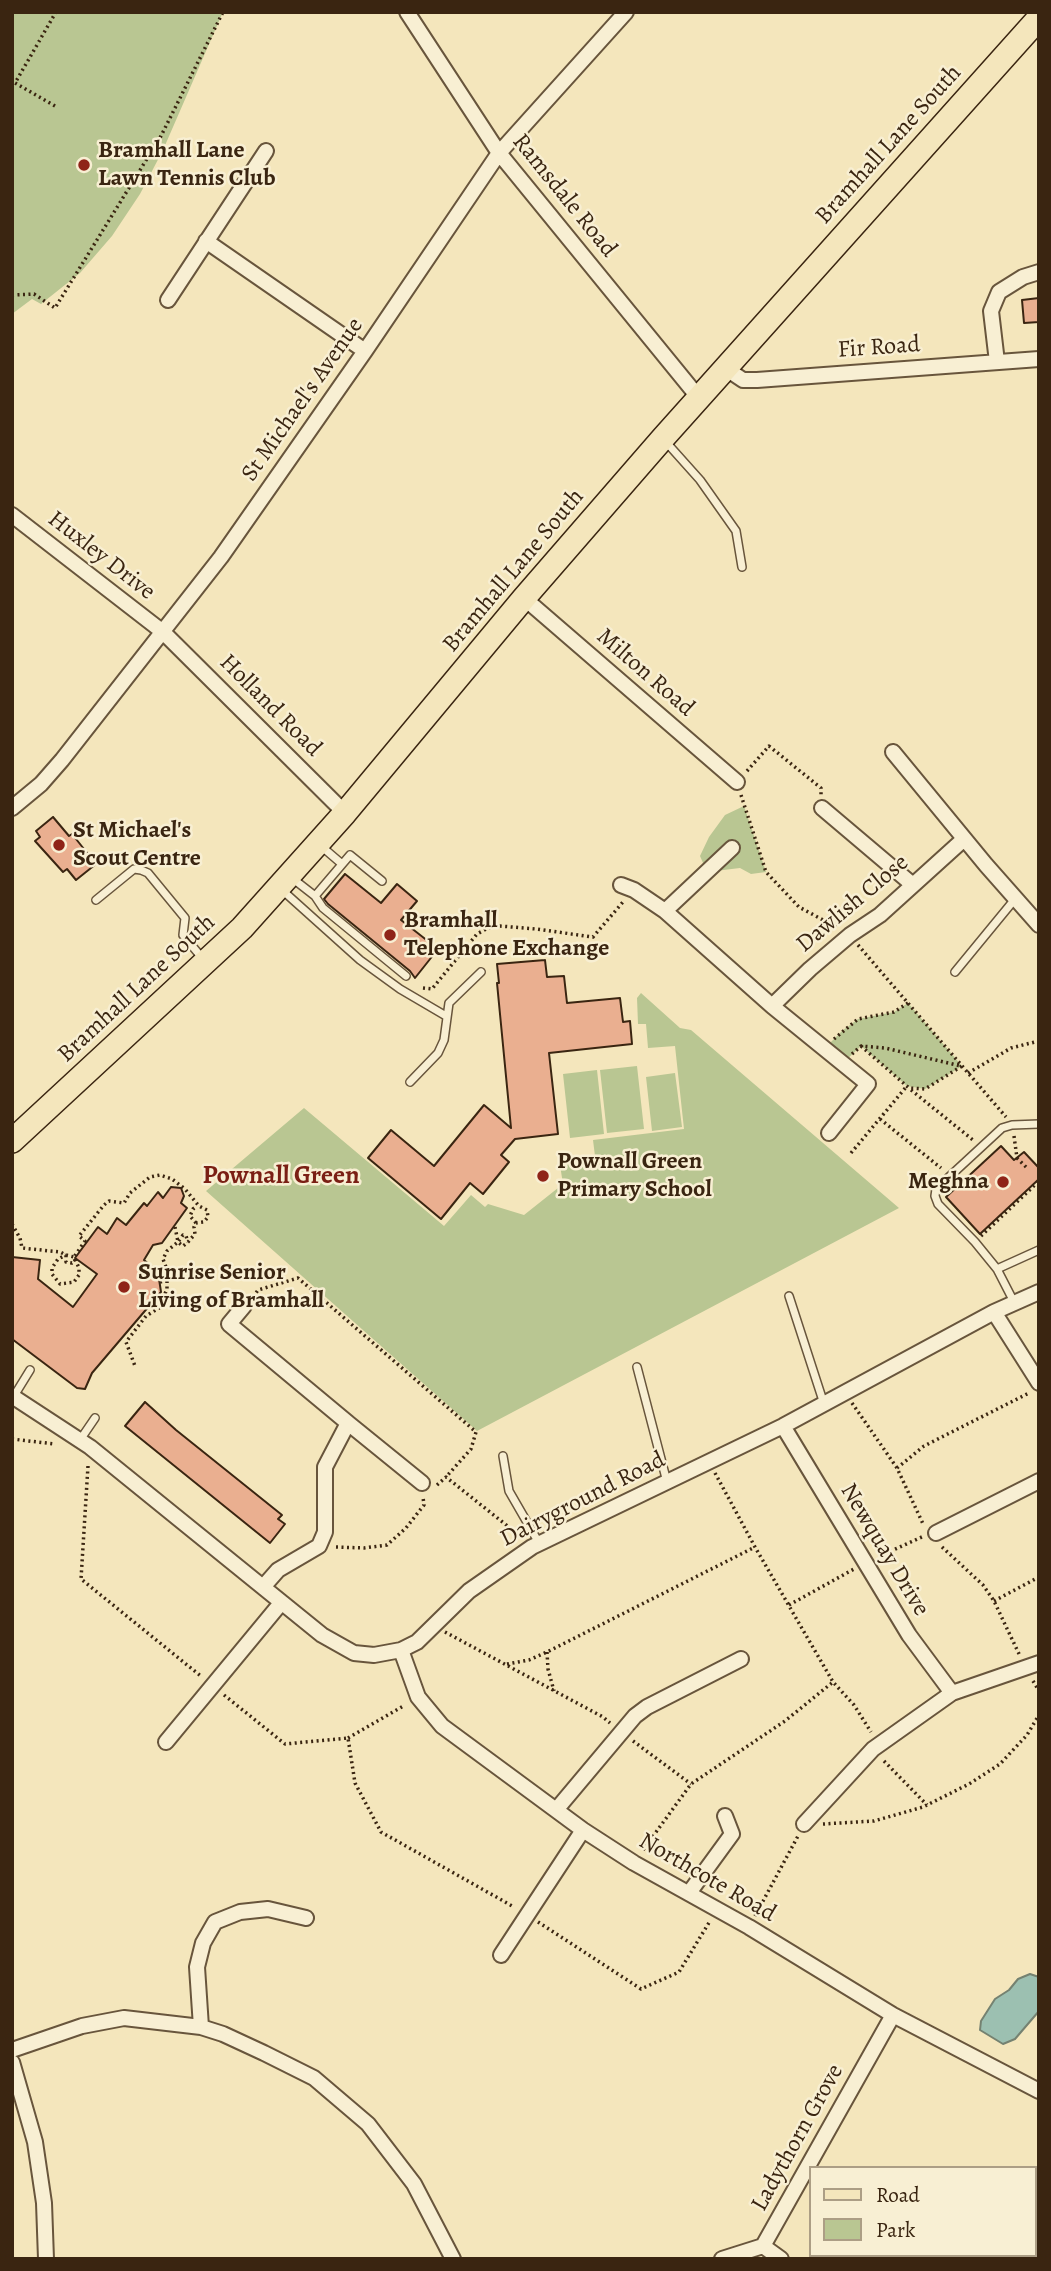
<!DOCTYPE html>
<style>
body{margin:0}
#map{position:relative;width:1051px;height:2271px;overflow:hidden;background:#f4e6bc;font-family:Alegreya,serif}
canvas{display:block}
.frame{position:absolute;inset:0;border:14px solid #3a2511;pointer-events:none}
.legend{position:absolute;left:809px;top:2166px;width:228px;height:91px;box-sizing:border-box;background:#f8efd3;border:2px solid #ac9e85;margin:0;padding:9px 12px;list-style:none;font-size:21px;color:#3a2511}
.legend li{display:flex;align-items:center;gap:14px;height:35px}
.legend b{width:35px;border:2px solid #ac9e85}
</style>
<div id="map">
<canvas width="1051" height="2271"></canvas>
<div class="frame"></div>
<ul class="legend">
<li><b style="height:9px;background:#f4e6bc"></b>Road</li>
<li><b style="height:19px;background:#b9c692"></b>Park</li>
</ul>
</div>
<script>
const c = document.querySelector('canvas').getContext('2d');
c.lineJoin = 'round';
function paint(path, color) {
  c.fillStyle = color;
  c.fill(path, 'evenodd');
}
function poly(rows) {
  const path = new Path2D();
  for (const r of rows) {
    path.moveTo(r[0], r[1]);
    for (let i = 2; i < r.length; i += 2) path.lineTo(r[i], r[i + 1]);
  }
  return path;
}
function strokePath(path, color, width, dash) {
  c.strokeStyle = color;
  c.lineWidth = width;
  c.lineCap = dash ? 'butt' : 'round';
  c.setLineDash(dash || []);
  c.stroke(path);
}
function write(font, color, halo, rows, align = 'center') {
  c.font = font + ' Alegreya,serif';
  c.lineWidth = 5;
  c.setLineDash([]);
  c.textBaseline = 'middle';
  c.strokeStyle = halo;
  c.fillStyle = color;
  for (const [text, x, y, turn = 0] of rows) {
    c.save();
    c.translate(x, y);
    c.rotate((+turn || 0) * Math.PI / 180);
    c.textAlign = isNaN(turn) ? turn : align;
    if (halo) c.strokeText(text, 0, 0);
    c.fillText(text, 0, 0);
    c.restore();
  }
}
paint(poly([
 [12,12,223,12,163,150,140,194,112,236,80,273,41,304,32,299,12,314],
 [744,806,766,872,751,874,740,868,707,872,700,856,709,837,725,815],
 [641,993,680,1028,691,1030,899,1208,477,1431,206,1191,304,1108,444,1226,471,1195,485,1207,488,1204,524,1215,563,1184,559,1159,595,1156,593,1140,684,1129,675,1046,648,1048,646,1024,638,1024,637,998],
 [908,1003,962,1066,925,1089,907,1086,861,1046,843,1063,825,1048,842,1031,858,1019,894,1012],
 [637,1066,644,1129,607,1133,600,1070],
 [597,1070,604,1134,570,1138,563,1074],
 [675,1073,682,1127,652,1131,646,1077]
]), '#b9c692');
const water = poly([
 [1030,1974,1039,1977,1039,2011,1015,2039,1003,2044,980,2030,981,2021,995,1999,1009,1990,1018,1979,1030,1974]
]);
paint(water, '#9cc0b1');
strokePath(water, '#758271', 2);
const building = poly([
 [1039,298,1039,322,1024,323,1022,300,1039,298],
 [53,817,69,836,72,834,96,864,76,880,67,869,63,872,35,841,40,837,36,831,53,817],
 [345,874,381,903,397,884,417,901,401,920,438,949,415,978,410,971,328,904,324,899,345,874],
 [545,960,547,977,564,976,567,1003,620,998,623,1022,630,1021,632,1044,549,1053,558,1134,515,1139,501,1155,509,1162,483,1194,470,1183,441,1219,368,1158,391,1130,434,1166,484,1105,511,1128,497,983,499,983,497,964,545,960],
 [1001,1146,1014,1160,1024,1152,1039,1168,1039,1179,980,1234,946,1197,1001,1146],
 [171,1187,181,1188,184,1196,181,1203,187,1208,162,1243,153,1245,144,1260,158,1272,161,1292,92,1373,85,1389,77,1388,12,1339,12,1257,40,1260,38,1279,73,1307,97,1274,75,1258,98,1227,107,1234,117,1218,126,1225,144,1203,147,1206,158,1192,163,1198,171,1187],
 [145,1402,176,1430,282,1515,278,1519,285,1524,270,1543,125,1426,145,1402]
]);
paint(building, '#eaaf90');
strokePath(building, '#3a2511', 2);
const service = poly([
 [666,442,700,480,736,531,742,567],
 [321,846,342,864],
 [292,878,315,896,350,855,382,881],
 [282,890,360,960,400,989,446,1016],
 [315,896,323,908,406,976],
 [96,900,134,869,141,870,148,873,185,918,183,935,203,959],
 [955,972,1015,899],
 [410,1082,438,1053,444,1040,449,1003,481,972],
 [997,1269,975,1242,938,1204,935,1196,936,1189,1002,1128,1012,1125,1039,1124],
 [789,1296,824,1404],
 [1014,1302,997,1269,1039,1250],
 [637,1367,667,1482],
 [14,1396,30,1370],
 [80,1440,95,1418],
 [503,1456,509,1491,539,1543]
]);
const minor = poly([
 [407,12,499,153,699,398],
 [206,241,365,351],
 [168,300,266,151],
 [997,362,991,311,999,292,1023,277,1039,272],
 [725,368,743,380,757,380,1039,359],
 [12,515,163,632,345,813],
 [524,598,737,782],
 [893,752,986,865,1039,925],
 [12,808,41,784,62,760,221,557,365,351,499,153,626,12],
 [822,808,913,885],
 [621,885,634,890,665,911,772,1006],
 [665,911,732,848],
 [829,1133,868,1084,772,1006,810,969,850,935,880,915,964,839],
 [244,1306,229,1324,348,1423],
 [994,1312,1039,1383],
 [12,1396,90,1447,322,1635,354,1653,374,1655,401,1650,417,1642,469,1591,532,1547,783,1426,994,1312,1039,1292],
 [783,1426,909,1635,952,1693],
 [936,1533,1039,1481],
 [263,1587,278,1570,319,1546,325,1532,325,1467,348,1423,422,1483],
 [401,1650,418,1697,442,1726,583,1830,634,1863,749,1927,893,2015,1039,2091],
 [166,1742,281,1603],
 [556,1810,635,1716,647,1707,741,1659],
 [804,1824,873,1749,952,1693,1039,1663],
 [689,1893,732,1834,725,1816],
 [501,1955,583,1830],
 [201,2027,197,1967,203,1943,215,1922,240,1912,268,1909,306,1918],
 [12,2050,82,2026,124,2018,201,2027,223,2034,264,2053,314,2078,368,2124,414,2184,453,2259],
 [12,2062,35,2142,44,2203,46,2259],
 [763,2246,781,2259],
 [722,2259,763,2246,893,2015]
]);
const primary = poly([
 [12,1141,242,928,345,813,524,598,663,438,1039,18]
]);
strokePath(service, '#68553c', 10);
strokePath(minor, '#68553c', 18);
strokePath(primary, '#3a2511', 26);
strokePath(poly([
 [55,106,15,83,56,12],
 [12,295,34,294,55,308,161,136,223,12],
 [747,771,769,746,821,788,821,796],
 [741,795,766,872,799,907,836,927],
 [858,945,1006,1117],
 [423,988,432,989,477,934,488,928,500,926,536,929,593,937,623,902],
 [834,1039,858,1019,894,1012,908,1003],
 [861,1046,909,1088,925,1089,962,1066],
 [852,1054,861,1046,885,1048,961,1066],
 [968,1073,1011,1048,1039,1041],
 [911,1090,973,1140],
 [880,1119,941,1168],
 [1014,1136,1017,1158,1027,1168],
 [851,1153,907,1086],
 [196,1223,190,1216,193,1209,197,1206],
 [12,1224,20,1238,22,1248,60,1252,66,1255,66,1262,72,1263,75,1261,74,1257,85,1241,79,1236,104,1205,109,1201,124,1203,130,1193,150,1177,160,1175,172,1179,185,1189,199,1206,207,1210,208,1217,204,1222,196,1223,194,1227,195,1234,188,1242,183,1246,178,1242,167,1251,163,1259,167,1270,167,1289,159,1308,146,1316,126,1342,135,1366],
 [175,1227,178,1242,183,1235,186,1236,188,1242],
 [981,1236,1038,1182],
 [66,1255,74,1257,79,1268,79,1275,74,1282,60,1284,52,1274,52,1268,58,1259,66,1255],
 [160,1282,167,1280],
 [253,1297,258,1290,298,1278,476,1432,471,1449,446,1477],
 [852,1403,897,1468,924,1526],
 [12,1439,55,1444],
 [88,1466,81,1579,202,1677],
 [897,1468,924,1446,1029,1393],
 [715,1473,755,1547,833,1682,854,1705,871,1732],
 [437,1485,446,1477,520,1536],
 [336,1547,364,1548,387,1545,406,1528,424,1505,423,1497],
 [942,1547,983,1585,994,1601,1020,1656],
 [880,1556,924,1536],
 [994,1601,1039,1577],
 [789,1605,854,1569],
 [445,1632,603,1717,610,1723],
 [547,1652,548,1669,554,1691],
 [507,1664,529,1660,547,1652,755,1547],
 [1033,1681,1039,1691],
 [224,1695,285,1744,348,1738,355,1783,381,1832,514,1907],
 [348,1738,405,1705],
 [633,1741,691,1784],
 [884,1761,927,1805],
 [823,1824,874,1821,923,1807,969,1784,1000,1764,1027,1735,1039,1715],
 [643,1850,691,1784,785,1721,833,1682],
 [755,1916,798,1836],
 [538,1922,641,1989,679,1972,710,1921]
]), '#3a2511', 3.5, [2, 3.5]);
strokePath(service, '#f8efd3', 7);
strokePath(minor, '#f8efd3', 14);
strokePath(primary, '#f4e6bc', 23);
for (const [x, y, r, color] of [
 [84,165,7,"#8f2418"],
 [59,845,7,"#8f2418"],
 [390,935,7,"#8f2418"],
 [543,1176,7,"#8f2418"],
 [1003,1182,7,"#8f2418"],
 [124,1287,7,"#8f2418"]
]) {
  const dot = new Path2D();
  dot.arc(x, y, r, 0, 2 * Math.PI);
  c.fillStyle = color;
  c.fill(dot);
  strokePath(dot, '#f8efd3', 2.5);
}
write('24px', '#3a2511', '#f8efd3', [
 ["Bramhall Lane South",889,145,-48],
 ["Ramsdale Road",564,196,51],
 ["Fir Road",879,348,-4],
 ["St Michael's Avenue",303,400,-55],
 ["Huxley Drive",101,556,38],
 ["Bramhall Lane South",514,571,-50],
 ["Milton Road",645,673,41],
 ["Holland Road",270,706,45],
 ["Dawlish Close",853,904,-40],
 ["Bramhall Lane South",137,989,-43],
 ["Dairyground Road",583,1500,-27],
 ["Newquay Drive",884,1550,59],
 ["Northcote Road",707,1878,30],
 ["Ladythorn Grove",798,2138,-61]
]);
write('bold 24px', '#3a2511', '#f8efd3', [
 ["Bramhall Lane",98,151],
 ["Lawn Tennis Club",98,179],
 ["St Michael's",73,831],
 ["Scout Centre",73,859],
 ["Bramhall",404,921],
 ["Telephone Exchange",404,949],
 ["Pownall Green",557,1162],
 ["Primary School",557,1190],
 ["Meghna",989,1182,"right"],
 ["Sunrise Senior",138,1273],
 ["Living of Bramhall",138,1301]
], 'left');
write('bold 26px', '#7a1f14', '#f8efd3', [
 ["Pownall Green",281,1177]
]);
</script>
